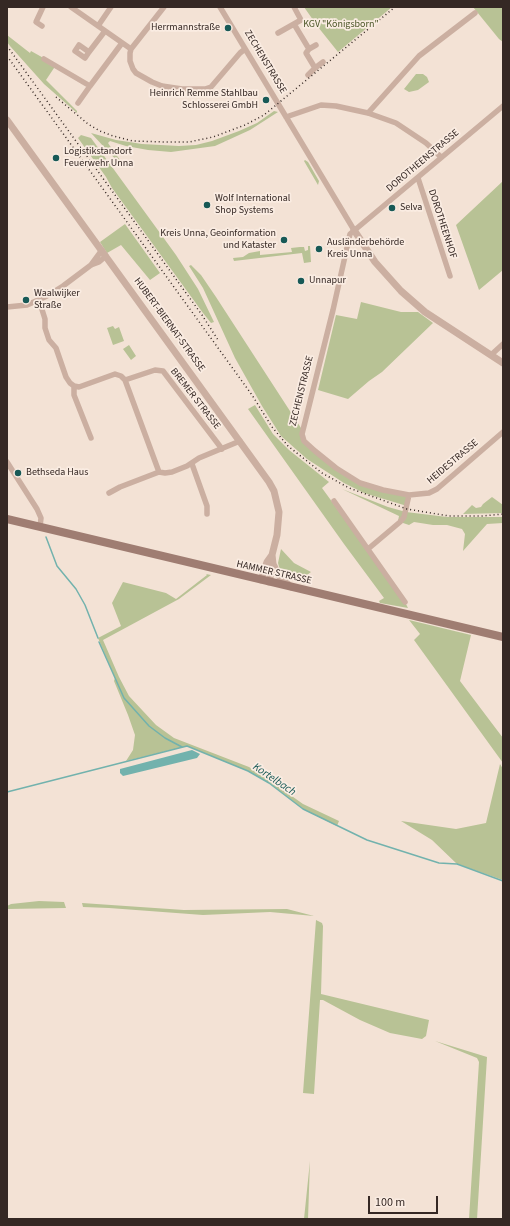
<!DOCTYPE html>
<meta charset="utf-8">
<style>
body{margin:0}
#map{position:relative;width:510px;height:1226px;overflow:hidden;background:#f3e2d5;font-family:"Source Sans 3",sans-serif}
canvas{display:block}
.frame{position:absolute;inset:0;border:8px solid #352824;pointer-events:none}
.scale{position:absolute;left:368px;top:1196px;width:70px;height:18px;box-sizing:border-box;border:2px solid #352824;border-top:0;padding-left:5px;font-size:12px;line-height:14px;white-space:nowrap;color:#352824;-webkit-text-stroke:3px #faece2;paint-order:stroke}
</style>
<div id="map">
<canvas width="510" height="1226"></canvas>
<div class="frame"></div>
<div class="scale">100 m</div>
</div>
<script>
const c = document.querySelector('canvas').getContext('2d');
c.lineJoin = 'round';
function paint(path, color) {
  c.fillStyle = color;
  c.fill(path, 'evenodd');
}
function poly(rows) {
  const path = new Path2D();
  for (const r of rows) {
    path.moveTo(r[0], r[1]);
    for (let i = 2; i < r.length; i += 2) path.lineTo(r[i], r[i + 1]);
  }
  return path;
}
function strokePath(path, color, width, dash) {
  c.strokeStyle = color;
  c.lineWidth = width;
  c.lineCap = dash ? 'butt' : 'round';
  c.setLineDash(dash || []);
  c.stroke(path);
}
function write(font, color, halo, rows, align = 'center') {
  c.font = font + ' "Source Sans 3",sans-serif';
  c.lineWidth = 3.5;
  c.setLineDash([]);
  c.textBaseline = 'middle';
  c.strokeStyle = halo;
  c.fillStyle = color;
  for (const [text, x, y, turn = 0] of rows) {
    c.save();
    c.translate(x, y);
    c.rotate((+turn || 0) * Math.PI / 180);
    c.textAlign = isNaN(turn) ? turn : align;
    if (halo) c.strokeText(text, 0, 0);
    c.fillText(text, 0, 0);
    c.restore();
  }
}
paint(poly([
 [304,7,392,7,338,52,318,27],
 [473,7,503,7,503,42,499,39],
 [7,35,30,53,31,51,56,65,46,80,77,111,77,113,44,84,10,46,7,42],
 [416,74,423,74,427,77,429,82,418,90,409,92,404,89],
 [274,111,278,112,250,130,215,146,171,152,148,150,126,146,110,141,108,143,110,146,120,160,118,162,91,133,116,140,142,144,179,146,196,145,212,141,239,131,257,123],
 [81,135,91,138,176,255,198,289,214,322,211,323,203,313,112,188,106,177,78,138],
 [305,160,308,162,319,181,318,185,304,161],
 [503,181,503,270,479,290,456,225],
 [125,224,160,273,150,280,121,245,107,253,100,242],
 [308,246,310,246,311,262,304,263,302,253,234,261,233,258,243,257,249,253,260,251,260,255,292,252,291,248,300,247,304,247,305,251,308,250],
 [191,265,201,275,216,297,301,428,304,441,360,483,409,495,407,506,364,493,344,483,307,459,281,436,262,406,235,358,203,288,189,266],
 [361,302,401,312,418,312,433,323,382,372,369,381,348,399,318,390,336,315,357,319],
 [113,326,115,329,119,327,124,341,113,345,107,328],
 [129,345,136,356,131,360,123,349],
 [255,405,273,434,289,450,329,482,322,488,405,602,408,608,380,603,379,601,384,598,344,544,248,409],
 [342,489,388,507,406,512,447,517,503,517,503,523,487,524,463,551,465,534,462,529,447,525,433,525,414,522,409,525,400,522,398,521,399,516],
 [492,497,503,505,503,513,463,514,472,505,476,508,481,507,483,504],
 [281,549,294,563,311,572,298,582,284,574,280,570,278,563],
 [206,574,211,575,179,599,103,640,119,677,129,696,156,725,174,738,249,767,272,782,303,804,339,821,337,826,303,809,269,783,248,771,187,746,126,761,133,750,135,735,128,715,114,681,115,678,98,638,121,626,112,603,123,582,166,593,176,599,207,575],
 [409,620,471,635,460,681,503,738,503,763,414,640,420,634],
 [500,764,503,769,503,880,457,864,432,840,401,821,456,829,486,823],
 [39,901,64,902,66,908,7,909,7,906,11,904],
 [82,903,184,910,287,909,314,916,270,912,203,915,109,908,83,907],
 [316,920,322,923,323,926,321,994,429,1020,426,1036,422,1039,390,1033,360,1020,323,1000,320,1000,314,1094,303,1093],
 [435,1041,487,1057,477,1219,469,1219,479,1062,477,1058],
 [310,1161,308,1219,304,1219]
]), '#b8c295');
paint(poly([
 [192,750,200,754,197,758,123,776,120,773,120,769]
]), '#72b2ad');
strokePath(poly([
 [46,537,57,566,76,589,85,605,98,638],
 [99,642,124,698,149,726,165,738,182,747],
 [7,792,187,746,248,771,269,783,303,809,367,840,439,863,457,864,503,881]
]), '#72b2ad', 1.5);
strokePath(poly([
 [71,7,131,49],
 [164,7,131,49,130,53,130,61,133,69,136,73,152,82,162,86,182,89,205,89,211,87,240,53,245,49],
 [220,7,354,230],
 [294,24,309,49,316,45],
 [42,26,36,22,43,7],
 [98,26,111,7],
 [278,33,301,20,294,7],
 [309,49,306,53,315,68,323,62],
 [89,52,85,58,75,51,79,45,89,52,105,31],
 [44,59,90,86,122,43],
 [308,75,315,68],
 [78,103,90,86],
 [368,113,419,56,475,13],
 [286,117,321,105,336,106,368,113,396,123,426,143,441,157],
 [418,178,450,276],
 [91,265,102,250],
 [39,300,45,319,45,328,49,340,56,348,66,377,70,383,74,386,79,387,115,374,121,376,125,380,159,472,165,473,172,472,187,466,199,458,240,441],
 [7,307,27,305,47,296,63,286,91,265,99,262,106,256],
 [491,355,503,344],
 [125,380,155,370,163,371,222,449],
 [74,386,74,395,91,438],
 [7,462,37,509,41,518,40,527],
 [192,464,207,506,207,514],
 [109,493,120,487,159,472],
 [409,495,429,493,437,489,503,432],
 [334,501,405,602],
 [368,549,400,522,404,517,409,495,383,490,360,483,336,468,315,451,304,441,302,434,333,310,350,234,503,106]
]), '#cbafa1', 5.5);
strokePath(poly([
 [7,120,269,482,274,491,279,512,277,535,272,555,273,564,269,582],
 [354,230,375,262,401,291,425,312,503,363],
 [273,564,279,576,291,587],
 [261,580,267,562,272,555]
]), '#cbafa1', 7);
strokePath(poly([
 [7,519,503,637]
]), '#9f7d72', 8);
strokePath(poly([
 [7,46,202,315,218,340],
 [7,56,252,395,272,427,288,446,322,473,349,488,407,509,449,516,482,516,503,514],
 [56,97,88,124,100,131,113,136,133,141,165,142,189,142,213,137,245,125,264,115,395,7]
]), '#352824', 1.5, [1, 3]);
for (const [x, y, r, color] of [
 [228,28,4,"#175956"],
 [266,100,4,"#175956"],
 [56,158,4,"#175956"],
 [207,205,4,"#175956"],
 [392,208,4,"#175956"],
 [284,240,4,"#175956"],
 [319,249,4,"#175956"],
 [301,281,4,"#175956"],
 [26,300,4,"#175956"],
 [18,473,4,"#175956"]
]) {
  const dot = new Path2D();
  dot.arc(x, y, r, 0, 2 * Math.PI);
  c.fillStyle = color;
  c.fill(dot);
  strokePath(dot, '#faece2', 1.5);
}
write('10px', '#495526', '#faece2', [
 ["KGV \"Königsborn\"",341,25]
]);
write('10px', '#352824', '#faece2', [
 ["Herrmannstraße",220,28,"right"],
 ["Heinrich Remme Stahlbau",258,94,"right"],
 ["Schlosserei GmbH",258,106,"right"],
 ["Logistikstandort",64,152],
 ["Feuerwehr Unna",64,164],
 ["Wolf International",215,199],
 ["Shop Systems",215,211],
 ["Selva",400,208],
 ["Kreis Unna, Geoinformation",276,234,"right"],
 ["und Kataster",276,246,"right"],
 ["Ausländerbehörde",327,243],
 ["Kreis Unna",327,255],
 ["Unnapur",309,281],
 ["Waalwijker",34,294],
 ["Straße",34,306],
 ["Bethseda Haus",26,473]
], 'left');
write('10px', '#352824', '#faece2', [
 ["ZECHENSTRASSE",265,62,59],
 ["DOROTHEENSTRASSE",423,161,-40],
 ["DOROTHEENHOF",442,224,72],
 ["HUBERT-BIERNAT-STRASSE",169,325,54],
 ["ZECHENSTRASSE",302,391,-76],
 ["BREMER STRASSE",195,399,52],
 ["HEIDESTRASSE",453,462,-40],
 ["HAMMER STRASSE",274,573,13]
]);
write('italic 11px', '#175956', '#faece2', [
 ["Kortelbach",274,780,34]
]);
</script>
